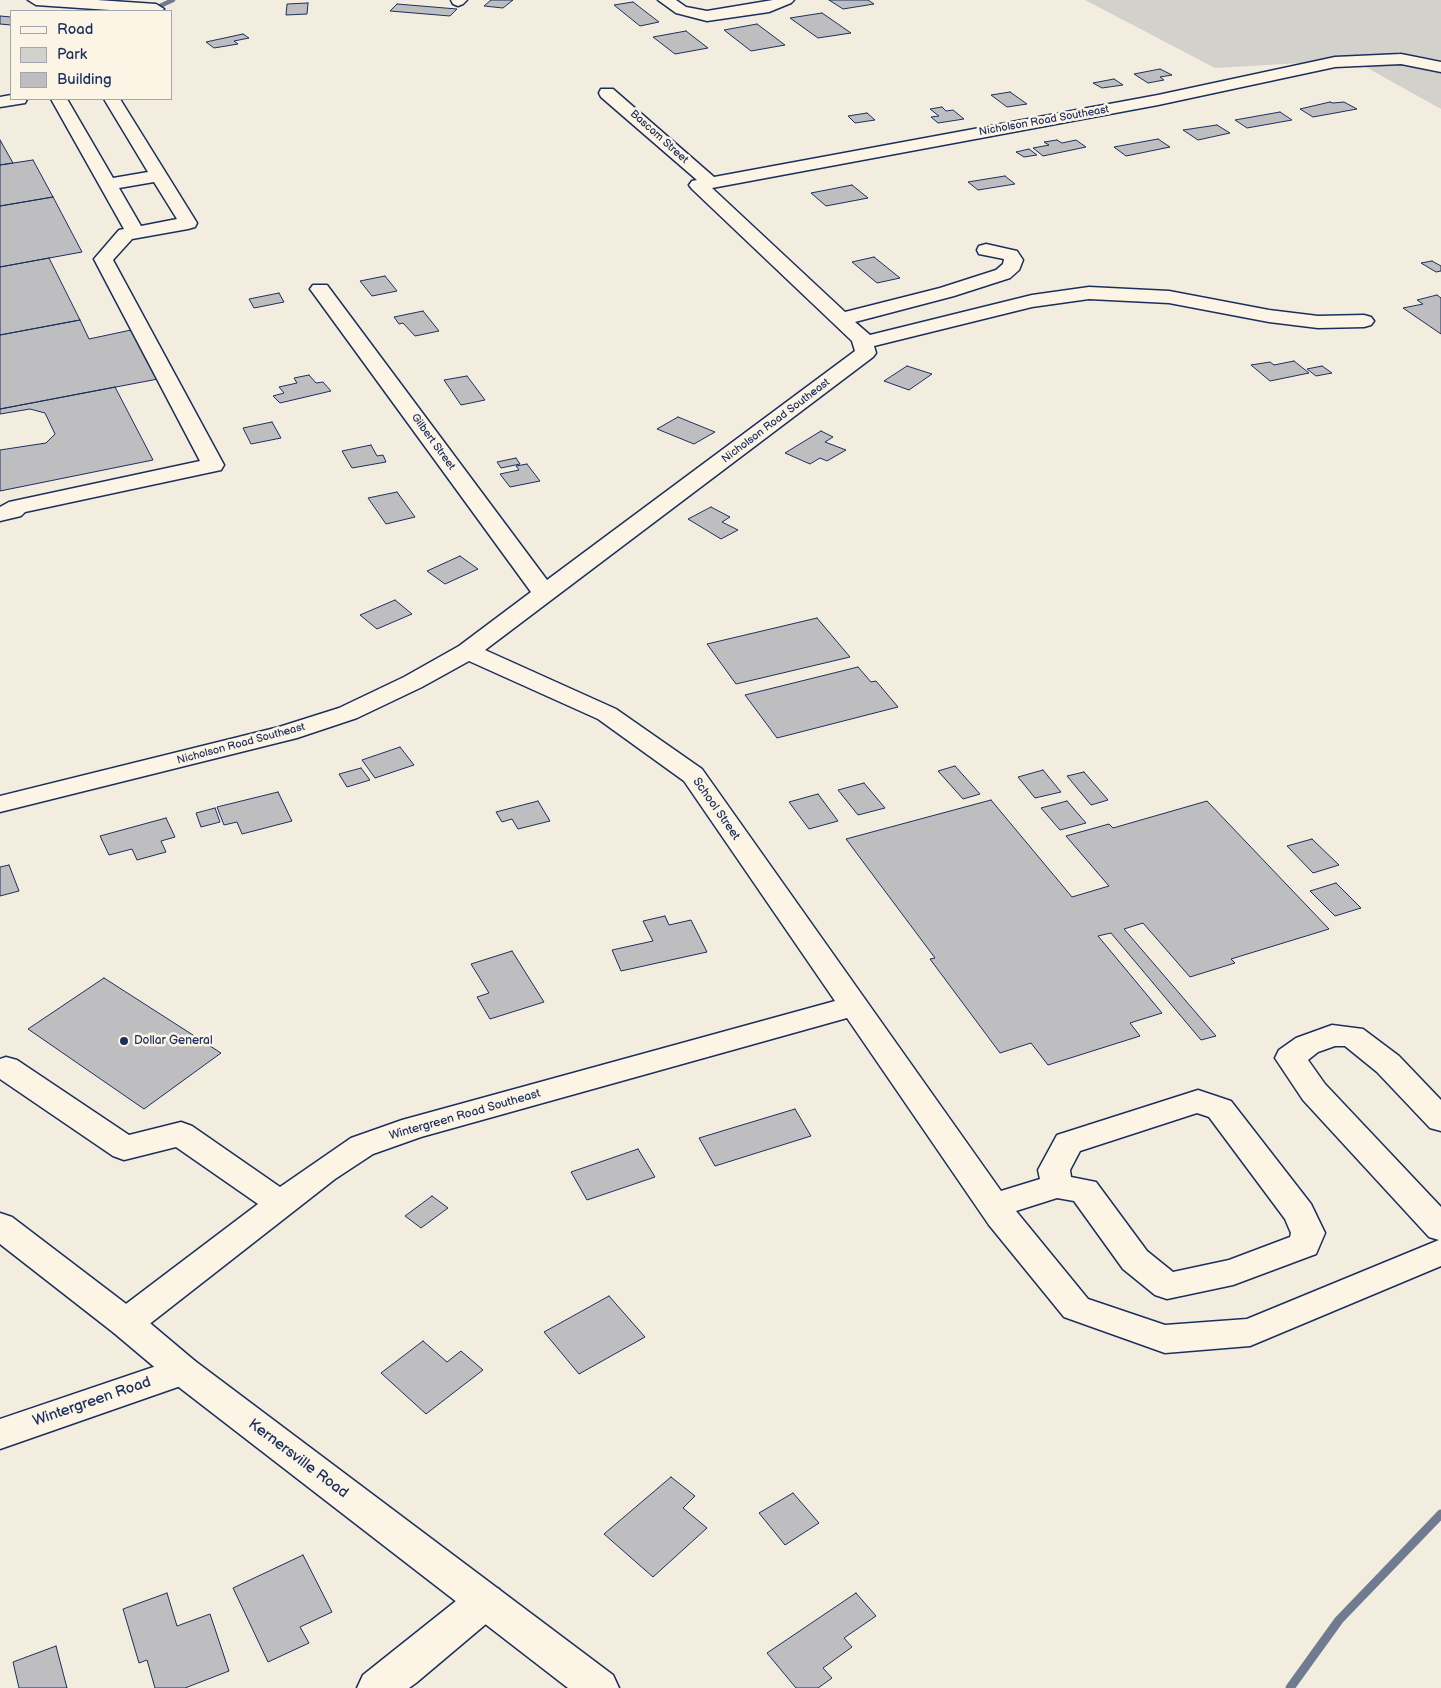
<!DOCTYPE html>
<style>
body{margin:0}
#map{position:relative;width:1441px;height:1688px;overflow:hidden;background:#f3ede0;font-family:"Balsamiq Sans",sans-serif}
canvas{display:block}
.legend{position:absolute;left:10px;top:10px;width:162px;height:90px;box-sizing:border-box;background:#fcf5e5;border:1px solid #a2a6af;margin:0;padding:6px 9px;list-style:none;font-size:15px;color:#1b2f5e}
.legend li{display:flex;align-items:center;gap:10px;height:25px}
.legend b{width:25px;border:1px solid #a2a6af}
</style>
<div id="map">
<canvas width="1441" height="1688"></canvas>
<ul class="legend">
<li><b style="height:6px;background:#fcf5e5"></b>Road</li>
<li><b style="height:14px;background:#d3d1cc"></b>Park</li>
<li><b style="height:14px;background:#bebec0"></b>Building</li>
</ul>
</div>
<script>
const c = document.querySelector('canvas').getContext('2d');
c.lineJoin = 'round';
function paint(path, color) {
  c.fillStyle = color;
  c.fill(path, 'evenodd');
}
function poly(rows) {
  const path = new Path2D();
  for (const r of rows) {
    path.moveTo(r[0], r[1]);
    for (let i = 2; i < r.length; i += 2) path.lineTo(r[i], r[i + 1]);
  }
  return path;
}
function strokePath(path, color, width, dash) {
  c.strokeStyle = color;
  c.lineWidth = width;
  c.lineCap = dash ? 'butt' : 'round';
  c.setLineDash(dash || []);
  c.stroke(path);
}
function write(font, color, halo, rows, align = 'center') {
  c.font = font + ' "Balsamiq Sans",sans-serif';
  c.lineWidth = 5;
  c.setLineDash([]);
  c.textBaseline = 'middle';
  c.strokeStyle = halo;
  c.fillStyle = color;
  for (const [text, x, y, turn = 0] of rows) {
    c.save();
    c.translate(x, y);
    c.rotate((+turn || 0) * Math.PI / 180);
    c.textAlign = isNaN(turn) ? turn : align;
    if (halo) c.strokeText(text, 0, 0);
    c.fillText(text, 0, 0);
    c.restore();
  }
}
paint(poly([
 [1085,0,1441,0,1441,109,1353,60,1215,68]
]), '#d3d1cc');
strokePath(poly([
 [149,11,173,0]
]), '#707a91', 4.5);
strokePath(poly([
 [1290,1688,1339,1620,1441,1514]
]), '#707a91', 9);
const building = poly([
 [491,0,513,0,503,8,484,6,491,0],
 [829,0,868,0,874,4,843,9,829,0],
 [633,2,659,22,640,26,614,5,633,2],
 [308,3,307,14,286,15,287,4,308,3],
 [397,4,457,9,450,16,390,11,397,4],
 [822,13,851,33,818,38,790,18,822,13],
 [0,16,11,17,11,25,0,24,0,16],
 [757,24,785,45,751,51,724,30,757,24],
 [686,31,708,48,675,54,653,37,686,31],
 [243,34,249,38,234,41,238,44,214,48,206,42,243,34],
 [1160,69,1172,75,1160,77,1164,80,1148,83,1134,74,1160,69],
 [1114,79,1123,85,1102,88,1093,83,1114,79],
 [1010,92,1027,104,1007,107,991,95,1010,92],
 [1330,102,1333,103,1344,102,1357,109,1313,117,1300,109,1330,102],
 [942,107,946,111,953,110,964,119,938,123,931,117,939,116,930,109,942,107],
 [1280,112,1292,120,1247,128,1235,120,1280,112],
 [867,113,875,120,855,123,848,116,867,113],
 [1217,125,1230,133,1198,140,1183,130,1217,125],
 [1158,139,1170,147,1126,156,1114,147,1158,139],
 [0,140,13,163,0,165,0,140],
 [1057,140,1062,143,1076,140,1086,147,1043,156,1033,148,1049,145,1044,142,1057,140],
 [1029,149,1037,155,1024,157,1016,152,1029,149],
 [33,160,53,197,0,206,0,165,33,160],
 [1005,176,1015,184,978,190,968,182,1005,176],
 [852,185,868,198,826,206,811,193,852,185],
 [53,197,82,252,0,267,0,206,53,197],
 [874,257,900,278,877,283,852,262,874,257],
 [49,258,80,320,0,335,0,267,49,258],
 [1432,261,1441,266,1441,271,1436,272,1421,263,1432,261],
 [385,276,397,291,372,296,360,281,385,276],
 [279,293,284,302,254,308,249,299,279,293],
 [1437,295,1441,298,1441,334,1403,308,1423,304,1417,300,1437,295],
 [423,311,439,331,415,336,403,323,399,324,394,317,423,311],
 [80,320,89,339,131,330,158,379,0,409,0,335,80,320],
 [1294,361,1309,373,1270,381,1251,365,1270,362,1274,365,1294,361],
 [907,366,932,374,909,390,884,381,907,366],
 [1322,366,1332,373,1316,376,1307,369,1322,366],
 [309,375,316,383,323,382,331,391,280,403,273,396,284,393,279,387,297,383,294,378,309,375],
 [467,376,485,400,461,405,444,380,467,376],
 [115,387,153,460,0,491,0,450,46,443,55,434,45,413,30,409,0,414,0,409,115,387],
 [678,417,715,432,694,444,657,429,678,417],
 [272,422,281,438,251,444,243,428,272,422],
 [821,431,833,437,825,442,846,450,827,461,820,458,810,464,785,453,821,431],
 [371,445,377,456,383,455,386,462,352,468,342,451,371,445],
 [516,458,520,464,501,468,497,462,516,458],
 [527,464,540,481,510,487,500,474,519,470,516,466,527,464],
 [397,492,415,517,386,524,368,498,397,492],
 [711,507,730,517,722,522,738,530,721,539,688,519,711,507],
 [460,556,478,569,445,584,427,571,460,556],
 [395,600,412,614,377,629,360,615,395,600],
 [817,618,850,657,736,684,707,644,817,618],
 [858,667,871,682,876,681,898,707,777,738,745,695,858,667],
 [400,747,414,765,375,778,362,760,400,747],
 [955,766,980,794,963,799,938,771,955,766],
 [361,768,370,780,347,787,339,774,361,768],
 [1043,770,1061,792,1035,798,1018,777,1043,770],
 [1084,772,1108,800,1091,805,1067,776,1084,772],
 [864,783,885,808,858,815,838,790,864,783],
 [278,792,292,821,242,834,237,822,224,825,217,807,278,792],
 [818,794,838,821,809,829,789,802,818,794],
 [991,800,1072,897,1109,886,1066,836,1109,824,1113,828,1207,801,1329,929,1231,959,1235,963,1190,977,1143,923,1124,929,1216,1036,1201,1040,1111,933,1098,936,1162,1013,1130,1023,1140,1036,1048,1065,1031,1043,1000,1053,930,959,935,958,846,839,991,800],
 [538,801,550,821,518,829,512,819,502,822,496,812,538,801],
 [1067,801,1086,823,1060,830,1041,808,1067,801],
 [215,808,220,822,201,827,196,813,215,808],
 [166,818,175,837,161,841,166,852,137,860,132,849,109,855,100,836,166,818],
 [1312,839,1339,865,1313,873,1287,846,1312,839],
 [9,865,19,891,0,896,0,867,9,865],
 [1336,883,1361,908,1335,916,1310,891,1336,883],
 [665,916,669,925,691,920,707,952,621,971,612,950,653,941,643,921,665,916],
 [512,951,544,1002,490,1019,477,997,489,993,471,964,512,951],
 [104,978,221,1053,144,1109,28,1029,104,978],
 [795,1109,811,1136,715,1166,699,1138,795,1109],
 [638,1149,655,1177,587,1200,571,1172,638,1149],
 [432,1196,448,1208,421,1228,405,1216,432,1196],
 [609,1296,645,1337,579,1374,544,1332,609,1296],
 [423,1341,447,1362,461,1351,483,1370,426,1414,381,1373,423,1341],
 [671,1477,695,1496,683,1508,707,1528,653,1577,604,1534,671,1477],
 [793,1493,819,1523,785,1545,759,1513,793,1493],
 [303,1555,332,1612,300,1627,309,1643,268,1662,233,1588,303,1555],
 [167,1593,177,1626,210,1614,229,1671,185,1688,155,1688,147,1660,139,1663,123,1609,167,1593],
 [856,1593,876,1616,844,1638,852,1647,823,1668,832,1678,818,1688,796,1688,767,1653,856,1593],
 [56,1646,67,1688,19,1688,13,1662,56,1646]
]);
paint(building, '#bebec0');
strokePath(building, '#1b2f5e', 1);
const minor = poly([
 [28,0,97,0,156,4,164,9,162,11,125,11,36,5,28,0],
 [451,0,467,0,463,4,458,6,453,4,451,0],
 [658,0,676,0,686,7,707,11,773,0,794,0,791,3,769,12,707,21,676,13,658,0],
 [1401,54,1441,62,1441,72,1401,64,1335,67,1158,105,712,188,845,312,940,288,996,270,1003,264,1004,259,979,254,977,250,979,246,986,244,1017,251,1023,260,1019,270,1010,278,954,296,855,322,870,335,1032,295,1089,287,1169,291,1269,310,1318,316,1364,315,1371,317,1374,321,1371,325,1364,327,1318,328,1269,322,1169,303,1089,299,1032,307,874,346,876,353,873,357,485,650,616,709,702,769,1001,1191,1040,1179,1038,1170,1057,1135,1198,1090,1231,1101,1311,1204,1325,1233,1316,1254,1233,1285,1167,1299,1155,1295,1123,1269,1074,1201,1057,1198,1016,1211,1088,1299,1165,1325,1247,1319,1439,1240,1429,1237,1303,1100,1275,1058,1279,1050,1296,1038,1332,1025,1363,1029,1399,1056,1441,1100,1441,1131,1430,1128,1377,1072,1345,1046,1335,1046,1318,1052,1308,1060,1325,1084,1441,1207,1441,1266,1250,1346,1165,1353,1064,1317,989,1225,847,1018,421,1137,373,1154,335,1179,138,1333,126,1337,114,1333,109,1323,114,1313,258,1204,176,1147,124,1160,113,1156,0,1079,0,1059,6,1057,17,1060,129,1135,181,1122,192,1126,280,1187,351,1138,402,1120,835,1001,684,781,598,719,469,661,422,687,357,718,297,738,0,812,0,796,279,727,339,708,404,677,459,646,531,592,313,293,310,289,313,285,327,285,547,580,855,351,852,341,692,189,689,185,692,181,697,180,601,97,599,93,601,89,613,89,714,177,1158,95,1335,57,1401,54],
 [1197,1113,1209,1117,1285,1219,1291,1233,1290,1237,1229,1260,1173,1272,1147,1251,1096,1182,1071,1177,1070,1170,1080,1151,1197,1113],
 [11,95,11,99,27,99,25,103,0,107,0,97,11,95],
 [51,99,67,99,113,178,148,172,104,99,120,99,197,223,195,227,188,229,132,239,113,260,224,465,221,470,25,512,21,516,0,521,0,507,9,502,200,461,94,259,119,230,124,229,51,99],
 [154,182,177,219,141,226,119,188,154,182],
 [183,1357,195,1361,201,1371,195,1381,0,1449,0,1419,183,1357],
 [485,1584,499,1589,504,1601,499,1613,416,1683,409,1688,357,1688,363,1675,471,1589,485,1584]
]);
const major = poly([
 [0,1213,12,1217,138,1313,195,1361,613,1675,619,1688,568,1688,171,1381,114,1333,0,1244,0,1213]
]);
strokePath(minor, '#1b2f5e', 3);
strokePath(major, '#1b2f5e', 3);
paint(minor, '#fcf5e5');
paint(major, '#fcf5e5');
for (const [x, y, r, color] of [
 [124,1041,5,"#1b2f5e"]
]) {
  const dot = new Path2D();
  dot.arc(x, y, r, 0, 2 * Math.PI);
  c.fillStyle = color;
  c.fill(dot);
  strokePath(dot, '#fcf5e5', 2);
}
write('11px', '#1b2f5e', '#fcf5e5', [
 ["Nicholson Road Southeast",1044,121,-10],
 ["Bascom Street",659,137,42],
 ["Nicholson Road Southeast",776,421,-37],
 ["Gilbert Street",433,442,54],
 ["Nicholson Road Southeast",241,744,-15]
]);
write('12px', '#1b2f5e', '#fcf5e5', [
 ["School Street",716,809,55],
 ["Wintergreen Road Southeast",465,1115,-16]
]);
write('12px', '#1b2f5e', '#fcf5e5', [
 ["Dollar General",134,1041]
], 'left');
write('15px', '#1b2f5e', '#fcf5e5', [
 ["Wintergreen Road",92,1402,-19],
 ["Kernersville Road",298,1459,37]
]);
</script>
